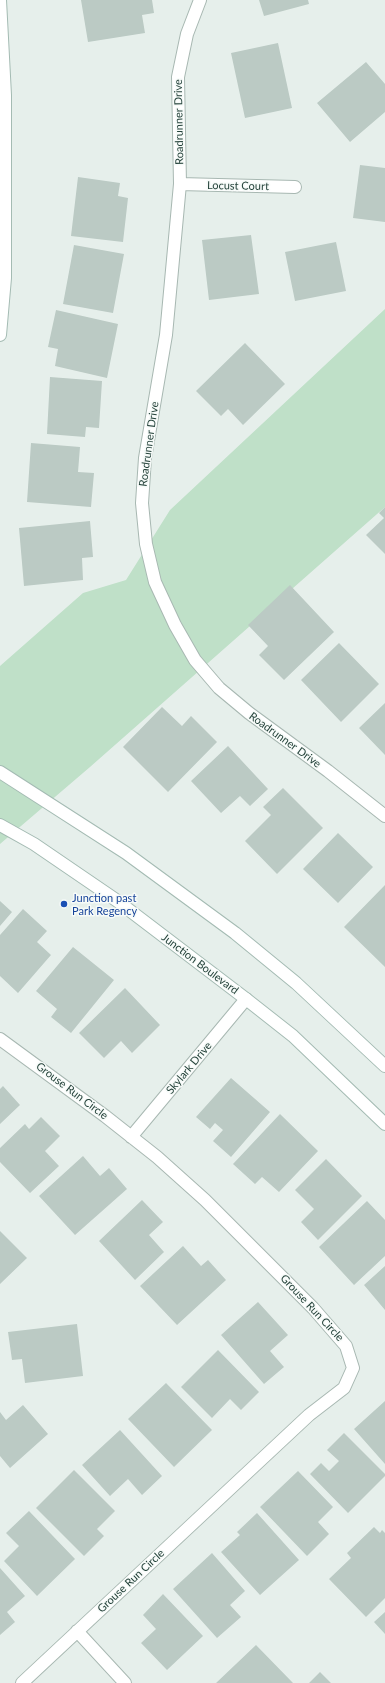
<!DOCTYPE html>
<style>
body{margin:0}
canvas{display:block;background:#e6efeb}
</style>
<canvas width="385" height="1683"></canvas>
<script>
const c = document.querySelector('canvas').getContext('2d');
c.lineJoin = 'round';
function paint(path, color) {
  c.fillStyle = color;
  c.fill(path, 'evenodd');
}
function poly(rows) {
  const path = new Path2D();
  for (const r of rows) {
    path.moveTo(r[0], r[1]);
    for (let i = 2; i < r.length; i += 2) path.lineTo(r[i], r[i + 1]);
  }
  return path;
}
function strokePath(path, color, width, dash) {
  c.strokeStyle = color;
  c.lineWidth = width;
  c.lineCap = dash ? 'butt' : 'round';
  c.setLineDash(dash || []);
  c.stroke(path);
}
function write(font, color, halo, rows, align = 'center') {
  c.font = font + ' Lato,sans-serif';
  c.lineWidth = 3;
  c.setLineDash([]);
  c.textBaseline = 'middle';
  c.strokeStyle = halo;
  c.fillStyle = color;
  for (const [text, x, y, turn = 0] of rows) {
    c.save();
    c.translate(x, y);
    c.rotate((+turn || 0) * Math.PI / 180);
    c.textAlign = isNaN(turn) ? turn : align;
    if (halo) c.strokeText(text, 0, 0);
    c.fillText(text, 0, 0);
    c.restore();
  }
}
paint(poly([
 [385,309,385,507,90,767,0,844,0,666,83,593,126,580,170,510]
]), '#bfe0c8');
paint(poly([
 [81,0,152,0,154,13,142,15,145,33,88,42],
 [259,0,308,0,309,4,264,16],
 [278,43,292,108,245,118,231,53],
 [366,62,385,84,385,112,350,142,317,103],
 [360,165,385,168,385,222,353,218],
 [78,177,120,183,118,196,128,198,123,242,71,236],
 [251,235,259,294,209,300,202,240],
 [336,242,346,291,295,301,285,252],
 [74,245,124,254,113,313,63,304],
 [56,310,118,324,107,378,55,366,58,349,48,347],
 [245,343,285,384,243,425,228,409,221,416,196,391],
 [50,377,102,381,99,428,86,427,85,437,47,434],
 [31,443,80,447,78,472,94,473,91,507,27,502],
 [385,507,385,554,366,535,384,518,379,513],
 [90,521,93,557,82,558,83,580,24,586,19,528],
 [290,585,334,632,284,680,259,655,268,646,248,625],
 [339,643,379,684,341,722,301,680],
 [385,703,385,755,359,728],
 [162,707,182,726,191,716,217,742,168,792,123,747],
 [228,746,268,789,250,806,240,796,221,813,191,781],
 [283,788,323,828,277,874,245,841,271,815,263,807],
 [338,833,373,867,338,903,303,869],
 [385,885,385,967,344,927],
 [0,901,12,912,0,926],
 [23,909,47,931,37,942,51,955,18,993,0,976,0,935],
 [73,947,114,980,71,1033,51,1017,57,1009,36,991],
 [125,988,160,1025,132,1053,121,1041,104,1058,79,1033],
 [231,1078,270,1112,231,1157,213,1141,223,1130,215,1123,210,1129,196,1117],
 [3,1086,20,1105,0,1124,0,1089],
 [280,1114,318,1151,279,1192,262,1177,255,1184,233,1164],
 [41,1117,60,1136,45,1151,59,1166,30,1193,0,1162,0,1148,25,1124,29,1129],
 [83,1156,100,1176,109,1168,127,1189,75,1235,39,1196],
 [326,1159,362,1196,318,1240,301,1222,314,1209,295,1190],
 [142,1200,163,1222,149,1235,164,1252,135,1280,99,1241],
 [367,1201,385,1220,385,1256,354,1285,319,1247],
 [0,1231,27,1258,0,1284],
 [183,1246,201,1266,208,1260,226,1280,177,1325,140,1286],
 [385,1266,385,1310,364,1285],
 [258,1302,288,1335,270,1351,284,1367,264,1384,221,1335],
 [77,1324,83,1376,25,1383,22,1359,12,1360,8,1332],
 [218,1350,259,1392,241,1410,230,1399,212,1418,181,1387],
 [166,1383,212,1430,174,1467,128,1419],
 [385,1401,385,1464,354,1429],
 [23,1405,48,1434,10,1468,0,1456,0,1412,6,1420],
 [120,1430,162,1476,142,1495,128,1479,110,1496,82,1465],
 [344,1433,385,1474,385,1476,348,1513,310,1474,321,1463,329,1471,339,1461,327,1450],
 [74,1470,115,1511,97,1529,104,1536,84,1556,36,1508],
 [298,1471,333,1507,318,1522,329,1534,307,1556,260,1507],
 [29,1511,75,1559,37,1596,4,1561,19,1546,6,1533],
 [257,1513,299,1560,260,1595,221,1552,240,1535,237,1532],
 [374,1527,380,1533,382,1530,385,1533,385,1598,366,1617,329,1579,351,1558,347,1553],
 [212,1553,245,1591,230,1605,241,1617,217,1638,173,1589],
 [0,1568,25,1596,7,1612,15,1622,0,1635],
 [163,1594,203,1636,167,1670,141,1643,156,1629,143,1615],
 [385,1612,385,1634,374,1622],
 [256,1645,293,1683,216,1683],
 [320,1672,331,1683,309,1683]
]), '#bbcac4');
const street = poly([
 [200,0,187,34,178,77,180,184,166,335,145,458,142,503,146,544,155,582,175,625,195,660,219,688,249,713,328,771,385,816],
 [180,184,295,187],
 [0,1039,105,1116,157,1157,205,1200,313,1308,346,1346,353,1368,344,1388,309,1415,22,1683],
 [131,1137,246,999],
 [77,1631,125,1683]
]);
const secondary = poly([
 [0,335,5,278,5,95,0,0],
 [0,772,126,853,235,933,296,983,385,1066],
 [0,825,34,844,116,900,246,999,293,1036,385,1124]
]);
strokePath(street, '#a8b8b2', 14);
strokePath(secondary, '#a4bbb3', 14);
strokePath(street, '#fff', 12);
strokePath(secondary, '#fff', 12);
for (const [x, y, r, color] of [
 [64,904,4,"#1a4fb4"]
]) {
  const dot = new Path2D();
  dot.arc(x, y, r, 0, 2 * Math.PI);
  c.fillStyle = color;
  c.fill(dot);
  strokePath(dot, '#f7fbf9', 1.5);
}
write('11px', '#24423a', '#f7fbf9', [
 ["Roadrunner Drive",179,122,-91],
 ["Locust Court",238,186,1],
 ["Roadrunner Drive",149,444,-82],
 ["Roadrunner Drive",285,740,36],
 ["Junction Boulevard",200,964,37],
 ["Skylark Drive",189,1068,-50],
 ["Grouse Run Circle",72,1091,37],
 ["Grouse Run Circle",312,1308,47],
 ["Grouse Run Circle",131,1581,-43]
]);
write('11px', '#164399', '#f7fbf9', [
 ["Junction past",72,898],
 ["Park Regency",72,911]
], 'left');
</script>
